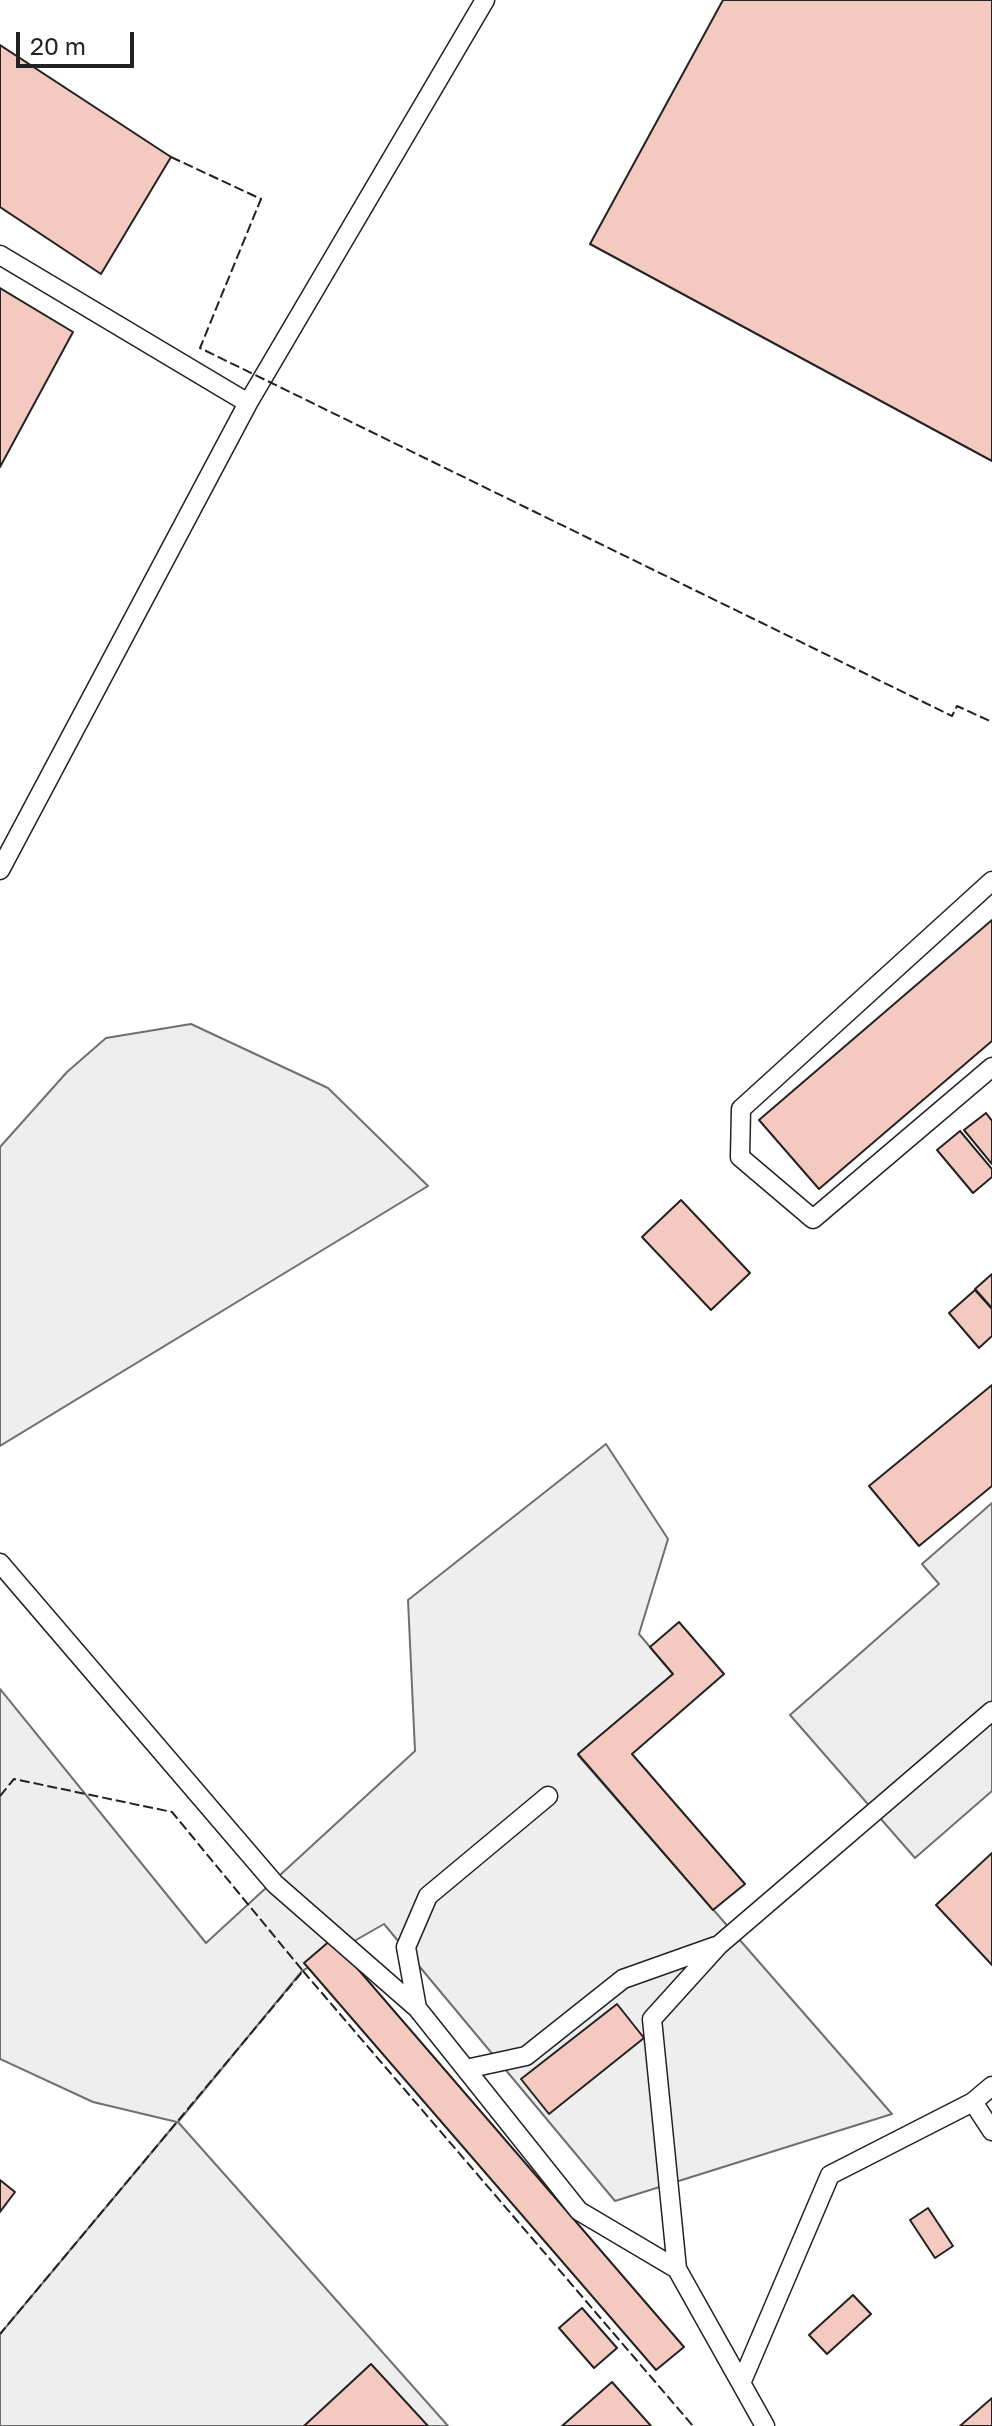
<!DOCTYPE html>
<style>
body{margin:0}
#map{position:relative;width:992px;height:2426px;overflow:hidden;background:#fff;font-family:"Golos Text",sans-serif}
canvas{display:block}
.scale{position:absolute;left:16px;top:32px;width:118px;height:36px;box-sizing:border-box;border:4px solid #222;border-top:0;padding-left:10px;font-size:24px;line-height:28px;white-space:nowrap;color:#222;-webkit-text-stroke:6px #fff;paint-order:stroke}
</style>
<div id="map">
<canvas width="992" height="2426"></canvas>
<div class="scale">20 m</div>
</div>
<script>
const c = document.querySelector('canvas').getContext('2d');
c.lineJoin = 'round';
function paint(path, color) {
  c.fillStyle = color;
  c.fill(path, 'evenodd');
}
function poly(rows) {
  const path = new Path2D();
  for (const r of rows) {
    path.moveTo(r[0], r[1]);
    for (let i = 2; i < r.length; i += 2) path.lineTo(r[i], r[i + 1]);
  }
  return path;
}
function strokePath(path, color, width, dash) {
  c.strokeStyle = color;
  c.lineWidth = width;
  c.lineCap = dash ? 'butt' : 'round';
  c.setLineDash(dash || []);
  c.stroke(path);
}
const green = poly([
 [191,1024,328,1088,428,1186,0,1446,0,1147,67,1072,106,1038,191,1024],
 [606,1444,668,1539,639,1634,673,1674,578,1755,892,2114,615,2201,384,1924,302,1971,178,2122,448,2426,0,2426,0,2334,177,2122,93,2102,0,2059,0,1689,206,1943,415,1751,408,1600,606,1444]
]);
paint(green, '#eee');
strokePath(green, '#6f6f6f', 2);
const parking = poly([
 [992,1503,992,1791,915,1858,790,1715,939,1584,922,1564,992,1503]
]);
paint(parking, '#ededed');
strokePath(parking, '#6f6f6f', 2);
const building = poly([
 [723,0,992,0,992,461,590,244,723,0],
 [0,45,171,157,101,274,0,207,0,45],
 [0,288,73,332,0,467,0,288],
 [992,920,992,1041,819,1189,759,1120,992,920],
 [986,1113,992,1121,992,1164,964,1130,986,1113],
 [960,1131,992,1169,992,1177,973,1193,937,1150,960,1131],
 [681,1200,750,1273,711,1310,642,1237,681,1200],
 [992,1274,992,1308,975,1289,992,1274],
 [975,1290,992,1309,992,1336,979,1348,949,1313,975,1290],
 [992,1385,992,1486,919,1546,869,1486,992,1385],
 [679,1622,724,1674,632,1754,745,1884,713,1910,578,1754,673,1674,650,1647,679,1622],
 [992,1853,992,1965,936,1905,992,1853],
 [332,1939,684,2347,656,2370,304,1963,332,1939],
 [617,2004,644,2038,549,2114,521,2079,617,2004],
 [0,2180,15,2192,0,2212,0,2180],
 [928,2208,953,2246,935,2258,910,2220,928,2208],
 [853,2295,871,2314,827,2354,809,2335,853,2295],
 [582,2308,617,2348,594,2368,559,2328,582,2308],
 [371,2364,428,2426,304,2426,371,2364],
 [612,2382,651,2426,562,2426,612,2382],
 [992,2398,992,2426,960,2426,992,2398]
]);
paint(building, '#f3c9c0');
strokePath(building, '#222', 2);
const lane = poly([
 [0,255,248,403],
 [0,870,248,403,485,0],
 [992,881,741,1109,740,1157,813,1219,992,1067],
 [0,1563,275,1884,417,2008],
 [548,1796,428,1896,406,1947,417,2008,579,2211,677,2269],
 [466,2069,526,2056,623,1979,716,1946],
 [973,2102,992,2131],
 [742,2381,830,2175,973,2102,992,2086],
 [765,2426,677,2269,652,2019,719,1945,992,1711]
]);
strokePath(lane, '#222', 21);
strokePath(lane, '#fff', 18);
strokePath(poly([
 [171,157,261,199,200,348,952,716,957,706,992,722],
 [0,1796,14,1779,172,1812,303,1971,0,2334],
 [303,1971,693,2426]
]), '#222', 2, [10, 4]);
</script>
